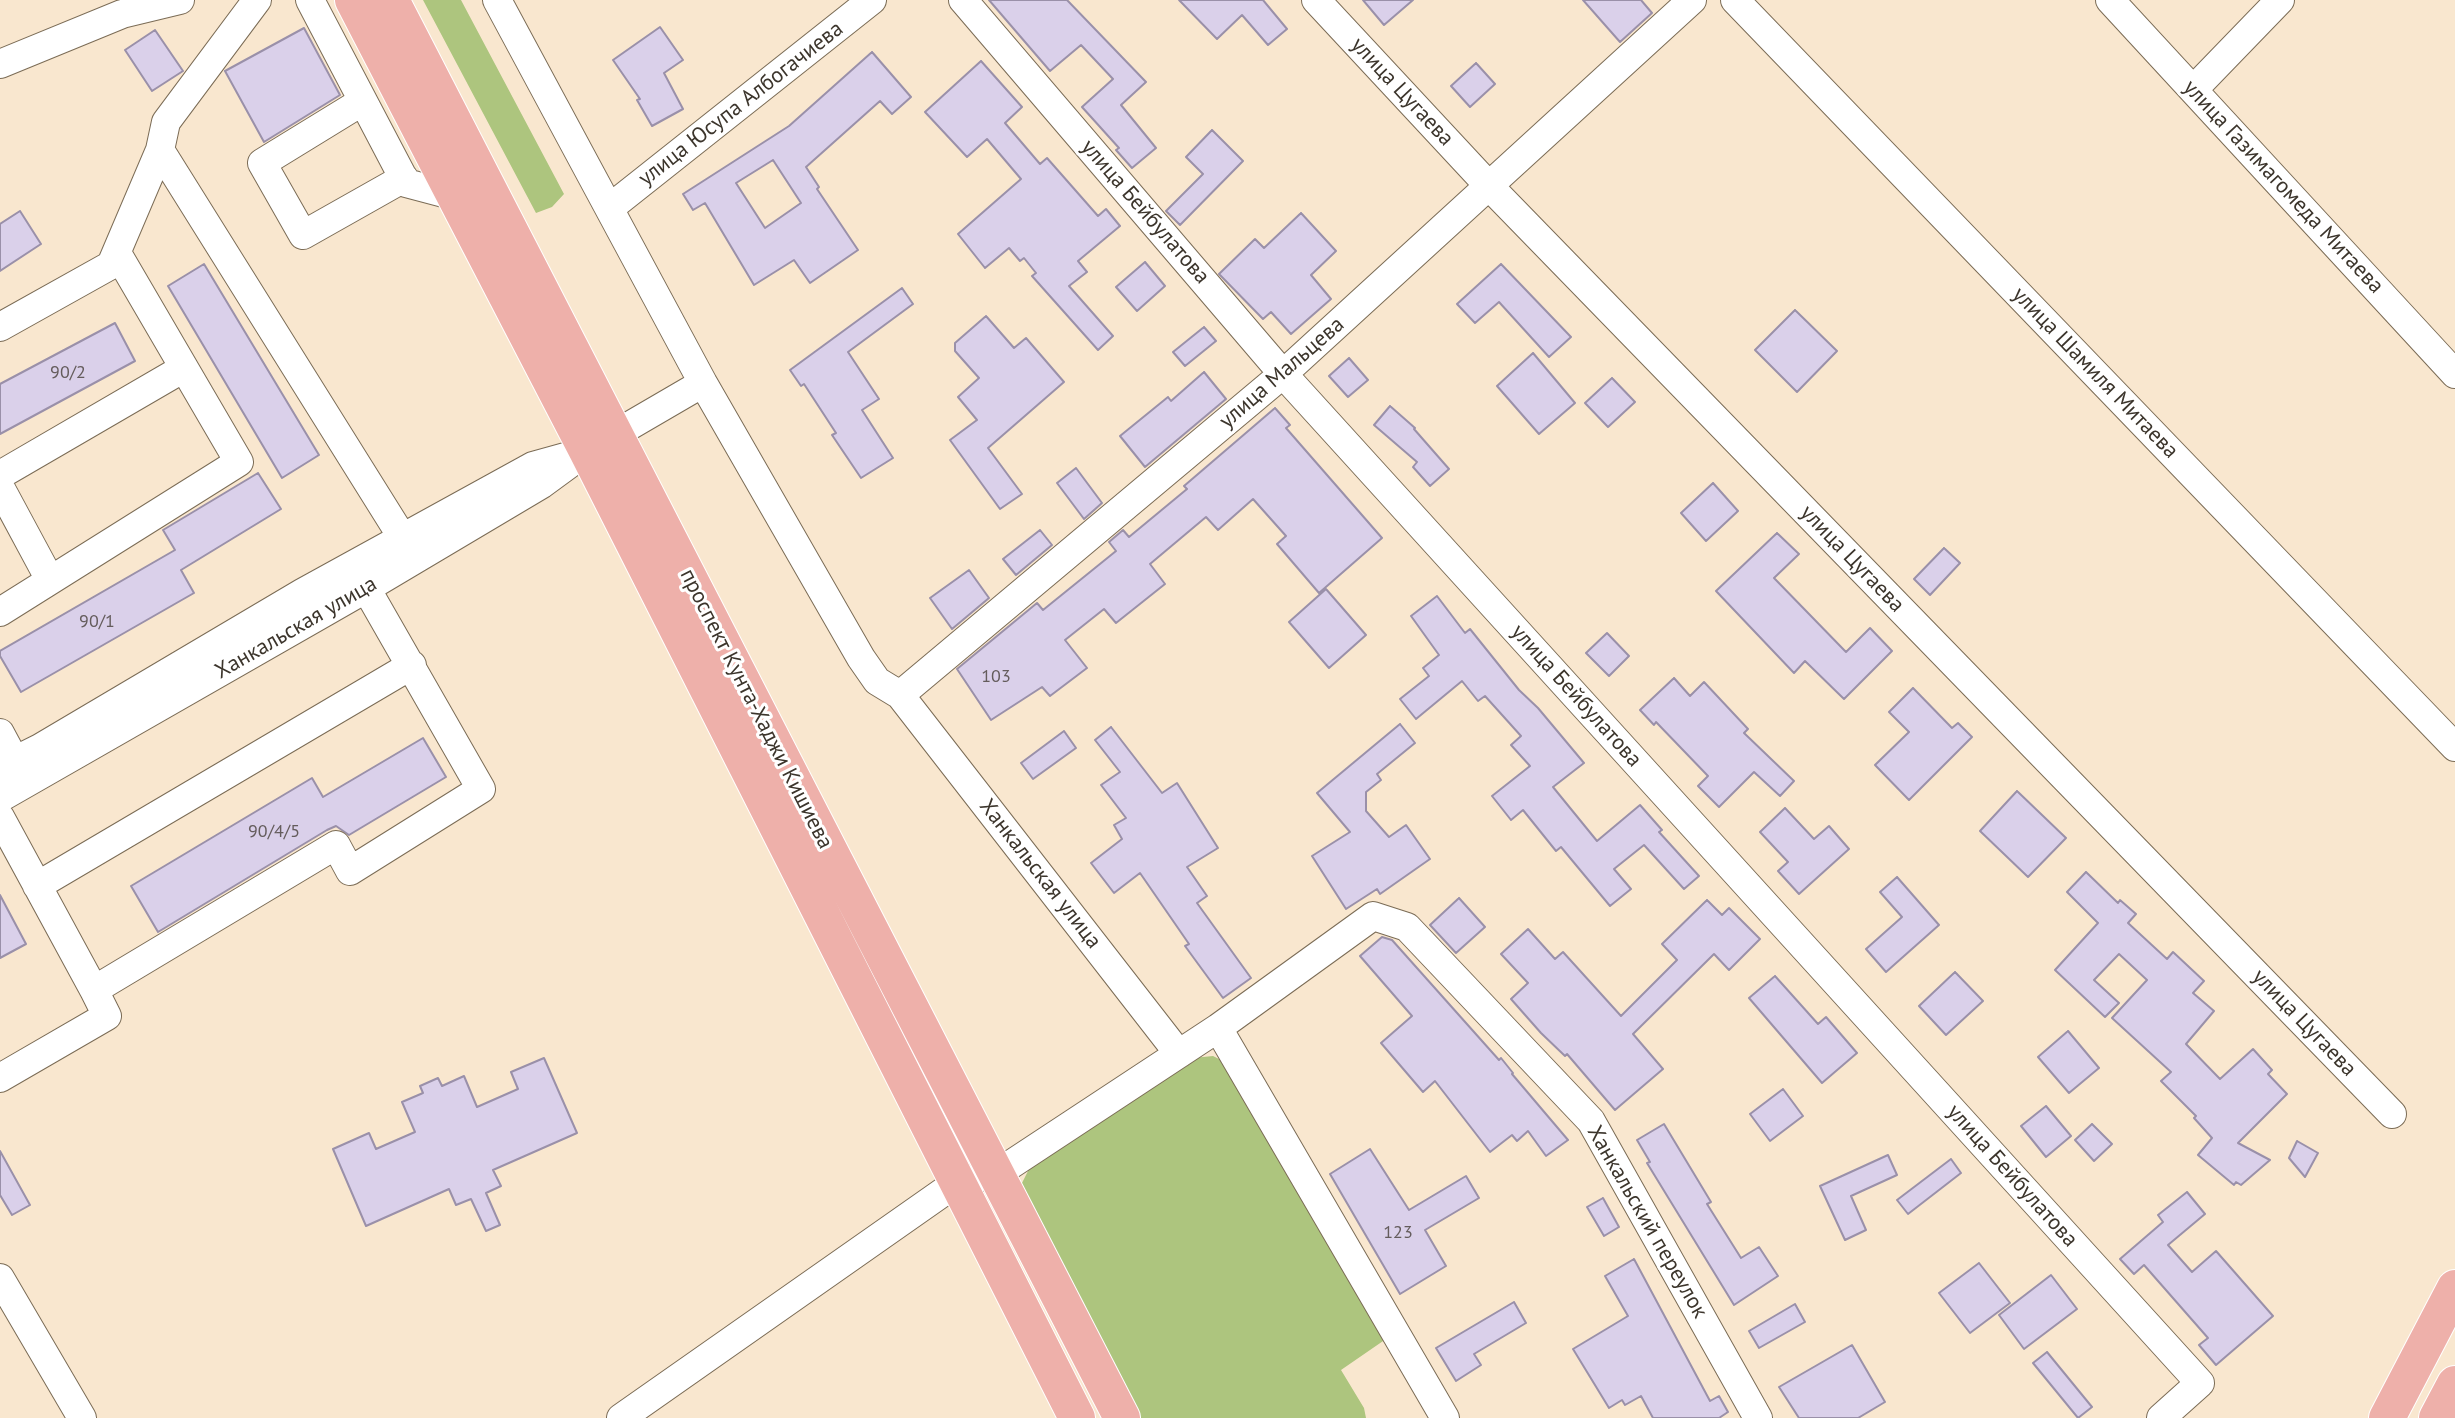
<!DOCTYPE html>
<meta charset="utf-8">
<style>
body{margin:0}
canvas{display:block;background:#f9e7cf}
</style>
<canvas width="2455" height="1418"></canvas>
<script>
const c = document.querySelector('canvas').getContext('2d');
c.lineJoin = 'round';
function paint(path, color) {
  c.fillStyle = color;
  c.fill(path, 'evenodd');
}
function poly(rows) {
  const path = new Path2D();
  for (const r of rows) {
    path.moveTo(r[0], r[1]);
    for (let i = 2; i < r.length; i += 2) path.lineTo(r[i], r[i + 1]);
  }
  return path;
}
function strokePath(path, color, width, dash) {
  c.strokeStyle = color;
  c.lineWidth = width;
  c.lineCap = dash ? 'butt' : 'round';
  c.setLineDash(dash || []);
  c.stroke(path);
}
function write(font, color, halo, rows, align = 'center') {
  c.font = font + ' "PT Sans",sans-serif';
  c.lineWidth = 6;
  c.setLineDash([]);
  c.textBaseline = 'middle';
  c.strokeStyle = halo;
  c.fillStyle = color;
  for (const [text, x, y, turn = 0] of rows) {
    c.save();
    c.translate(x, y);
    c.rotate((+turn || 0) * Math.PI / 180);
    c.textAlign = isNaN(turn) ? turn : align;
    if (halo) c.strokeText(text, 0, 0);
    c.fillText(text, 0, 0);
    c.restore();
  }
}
paint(poly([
 [423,0,461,0,564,194,552,207,536,213],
 [1213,1056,1227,1063,1386,1339,1341,1370,1364,1408,1366,1418,1135,1418,1020,1187,1029,1169,1193,1058]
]), '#adc57e');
const building = poly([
 [989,0,1067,0,1146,82,1121,105,1156,148,1132,168,1116,150,1119,148,1082,107,1113,79,1081,45,1050,71,989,0],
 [1179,0,1263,0,1287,29,1268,45,1242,15,1217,39,1179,0],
 [1363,0,1413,0,1384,25,1363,0],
 [1583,0,1641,0,1652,13,1620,42,1583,0],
 [660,27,683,60,664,73,683,109,652,126,637,100,640,99,613,60,660,27],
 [304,28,340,95,264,142,225,71,304,28],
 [155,30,183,71,152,91,125,50,155,30],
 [872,52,911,97,892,114,880,101,806,167,819,187,817,189,858,250,810,283,794,260,754,285,705,203,693,210,683,194,789,126,872,52],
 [773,160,801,203,765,228,736,183,773,160],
 [981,61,1022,107,1005,123,1040,164,1047,158,1098,216,1106,209,1120,226,1078,261,1087,272,1069,286,1113,336,1098,350,1032,276,1036,273,1024,258,1020,261,1009,248,985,268,958,234,1021,179,987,139,967,157,925,112,981,61],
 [1476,63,1495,84,1470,107,1451,86,1476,63],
 [1212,130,1243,161,1180,225,1166,211,1203,174,1186,157,1212,130],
 [20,211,41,244,0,271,0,224,20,211],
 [1301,213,1336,251,1311,275,1331,299,1291,334,1271,312,1263,319,1219,274,1255,239,1264,248,1301,213],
 [1145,262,1165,286,1137,311,1116,287,1145,262],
 [204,264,319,455,282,478,168,286,204,264],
 [1501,264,1571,337,1549,357,1499,302,1475,323,1457,304,1501,264],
 [902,288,913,304,848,352,879,399,862,410,893,458,861,478,832,435,836,433,804,384,801,386,790,370,902,288],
 [1795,310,1837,351,1797,392,1755,350,1795,310],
 [986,316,1014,348,1026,338,1064,382,988,448,1022,494,1000,509,950,440,977,420,958,397,979,378,955,351,955,343,986,316],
 [115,323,135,361,0,434,0,384,115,323],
 [1204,327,1216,341,1185,366,1173,352,1204,327],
 [1533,353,1575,403,1539,434,1497,386,1533,353],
 [1349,358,1368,380,1348,397,1329,376,1349,358],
 [1204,372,1226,399,1145,467,1120,436,1168,397,1171,401,1204,372],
 [1612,378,1635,402,1608,427,1585,403,1612,378],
 [1390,406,1415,428,1414,429,1449,469,1430,486,1413,467,1417,462,1374,425,1390,406],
 [1275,408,1290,425,1286,428,1382,538,1319,593,1277,544,1286,536,1253,499,1218,530,1206,517,1150,564,1165,584,1116,623,1104,609,1065,640,1087,668,1050,696,1042,687,991,720,957,669,1037,603,1043,610,1116,551,1109,542,1123,530,1129,537,1187,489,1184,486,1275,408],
 [1076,468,1102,503,1084,519,1057,483,1076,468],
 [258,473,281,509,181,570,194,593,21,692,0,656,0,651,175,550,163,530,258,473],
 [1713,483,1738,511,1706,541,1681,513,1713,483],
 [1040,530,1052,545,1016,575,1003,559,1040,530],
 [1777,533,1799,554,1774,578,1846,652,1870,628,1892,651,1844,699,1805,661,1794,673,1716,591,1777,533],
 [1944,548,1960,563,1930,595,1914,579,1944,548],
 [969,570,989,598,952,629,930,598,969,570],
 [1326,589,1366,635,1329,668,1289,622,1326,589],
 [1437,596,1465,633,1470,629,1519,690,1538,708,1584,763,1553,787,1597,841,1640,805,1662,830,1659,832,1699,876,1684,889,1644,845,1614,869,1631,889,1610,906,1561,847,1556,851,1523,810,1511,820,1492,796,1530,766,1511,745,1521,736,1485,696,1478,701,1462,681,1416,719,1400,699,1429,676,1423,668,1439,655,1411,616,1437,596],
 [1607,633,1629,656,1609,676,1586,653,1607,633],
 [1674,678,1690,696,1704,682,1748,729,1744,733,1794,781,1780,796,1754,772,1719,807,1698,786,1708,776,1656,722,1654,725,1640,710,1674,678],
 [1913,688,1952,728,1958,723,1972,737,1909,800,1875,765,1909,732,1889,712,1913,688],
 [1400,724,1415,743,1377,774,1381,780,1366,792,1366,811,1389,837,1406,825,1430,859,1380,894,1377,889,1346,909,1312,856,1350,832,1317,793,1400,724],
 [1111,727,1162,793,1177,783,1218,848,1187,867,1207,896,1197,903,1251,978,1223,998,1185,946,1189,944,1140,873,1114,893,1091,863,1122,839,1114,825,1126,818,1101,785,1120,772,1095,740,1111,727],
 [1064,731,1076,748,1033,779,1021,763,1064,731],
 [423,738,446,777,349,835,336,826,327,830,158,932,131,886,312,778,323,797,423,738],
 [2017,791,2066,838,2028,877,1980,831,2017,791],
 [1785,808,1814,839,1829,826,1849,849,1799,894,1778,871,1788,862,1760,832,1785,808],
 [2086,872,2118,903,2120,900,2136,914,2128,923,2167,959,2173,952,2204,981,2193,993,2214,1011,2186,1044,2220,1079,2253,1049,2272,1070,2268,1074,2287,1094,2238,1143,2270,1160,2241,1185,2236,1182,2234,1185,2198,1155,2212,1138,2194,1118,2196,1116,2161,1081,2171,1072,2112,1018,2147,980,2119,954,2094,980,2119,1003,2105,1017,2055,970,2098,923,2067,892,2086,872],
 [1897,877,1939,925,1886,972,1866,949,1902,917,1880,892,1897,877],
 [0,895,26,944,0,958,0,895],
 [1459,898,1485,927,1456,953,1430,925,1459,898],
 [1707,900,1722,915,1729,908,1760,939,1729,970,1714,954,1633,1034,1663,1069,1615,1110,1567,1054,1565,1056,1541,1033,1511,999,1528,983,1501,954,1528,929,1555,959,1563,952,1621,1016,1677,960,1662,944,1707,900],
 [1382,937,1392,940,1499,1060,1501,1058,1513,1073,1512,1074,1568,1140,1546,1156,1528,1131,1517,1141,1512,1135,1490,1152,1435,1081,1423,1092,1381,1043,1412,1016,1360,956,1382,937],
 [1955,972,1983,1001,1946,1035,1919,1006,1955,972],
 [1775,976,1818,1024,1826,1017,1857,1053,1822,1083,1749,998,1775,976],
 [2068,1031,2099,1068,2069,1093,2038,1057,2068,1031],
 [544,1058,577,1133,493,1170,501,1186,486,1193,500,1225,486,1231,471,1199,456,1205,449,1189,366,1226,333,1149,369,1133,376,1149,415,1132,402,1102,423,1093,420,1086,438,1078,442,1086,464,1076,477,1107,518,1089,511,1072,544,1058],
 [1783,1089,1803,1116,1770,1141,1750,1114,1783,1089],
 [2046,1106,2071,1136,2046,1157,2021,1126,2046,1106],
 [1664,1124,1711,1202,1707,1204,1741,1258,1759,1247,1778,1276,1734,1305,1647,1163,1650,1162,1637,1140,1664,1124],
 [2092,1124,2112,1144,2094,1161,2075,1140,2092,1124],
 [2297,1141,2318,1153,2305,1177,2289,1158,2297,1141],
 [1370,1149,1409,1210,1466,1176,1479,1198,1425,1230,1446,1266,1400,1294,1330,1174,1370,1149],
 [0,1151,30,1205,12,1215,0,1195,0,1151],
 [1888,1155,1897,1175,1851,1196,1866,1230,1845,1240,1820,1186,1888,1155],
 [1951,1159,1961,1173,1908,1214,1897,1200,1951,1159],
 [2187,1192,2205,1214,2168,1245,2192,1272,2216,1251,2273,1316,2216,1365,2199,1345,2208,1338,2144,1265,2134,1274,2120,1259,2163,1222,2158,1215,2187,1192],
 [1603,1198,1619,1227,1604,1236,1587,1207,1603,1198],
 [1634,1259,1710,1401,1719,1396,1728,1412,1719,1418,1653,1418,1641,1396,1625,1405,1622,1400,1609,1408,1573,1349,1628,1316,1605,1276,1634,1259],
 [1979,1263,2010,1303,1970,1333,1939,1293,1979,1263],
 [2051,1275,2077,1309,2024,1349,1999,1315,2051,1275],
 [1514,1302,1526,1323,1474,1354,1481,1365,1456,1381,1436,1348,1514,1302],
 [1795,1304,1805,1322,1759,1348,1749,1331,1795,1304],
 [1852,1345,1885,1402,1858,1418,1799,1418,1779,1387,1852,1345],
 [2047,1352,2092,1407,2078,1418,2033,1363,2047,1352]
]);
paint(building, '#dad0ea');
strokePath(building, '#9a90a9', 2);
const minor = poly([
 [310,0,406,183,455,196],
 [497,0,703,383,861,658,877,681,900,695,1283,374,1692,0],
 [963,0,1283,374,2200,1383,2161,1418],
 [1316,0,1490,187,2392,1114],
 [1735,0,2455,747],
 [2110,0,2455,374],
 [0,64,122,14,180,0],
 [2193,90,2280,0],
 [363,101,262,163,303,235,404,178],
 [160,150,412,553],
 [611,207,872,0],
 [0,327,111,265,160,150,166,122,257,0],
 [600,443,703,383],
 [0,475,184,368],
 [0,487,50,580],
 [0,612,239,462,117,253],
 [900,695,1179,1054],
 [0,733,22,774],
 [0,768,40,748,302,593,533,466,587,451,542,484,367,588,0,798],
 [0,817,94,990,336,845,350,871,481,789,358,574],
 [37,886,412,665],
 [1218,1028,1445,1418],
 [0,1078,107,1016,94,990],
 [0,1278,82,1418],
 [621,1418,956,1183,998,1173,1218,1028,1373,916,1407,927,1591,1121,1758,1418]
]);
const major = poly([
 [353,0,587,451,1077,1418],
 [391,0,1122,1418],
 [2387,1418,2455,1288],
 [2437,1418,2455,1384]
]);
strokePath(minor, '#7b6c56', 30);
strokePath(major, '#fff', 38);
strokePath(minor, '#fff', 28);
strokePath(major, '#eeb0aa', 36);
write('18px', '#645c5c', null, [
 ["90/2",68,373],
 ["90/1",97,622],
 ["103",996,677],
 ["90/4/5",274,832],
 ["123",1398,1233]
]);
write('22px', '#3c352c', '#fff', [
 ["улица Цугаева",1402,92,47],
 ["улица Юсупа Албогачиева",741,104,-38],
 ["улица Газимагомеда Митаева",2283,187,47],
 ["улица Бейбулатова",1145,212,49],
 ["улица Мальцева",1282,373,-41],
 ["улица Шамиля Митаева",2095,373,46],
 ["улица Цугаева",1852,559,46],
 ["Ханкальская улица",296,628,-30],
 ["улица Бейбулатова",1576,696,48],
 ["проспект Кунта-Хаджи Кишиева",756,709,63],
 ["Ханкальская улица",1040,874,52],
 ["улица Цугаева",2304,1023,46],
 ["улица Бейбулатова",2012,1176,48],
 ["Ханкальский переулок",1647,1222,60]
]);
</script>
